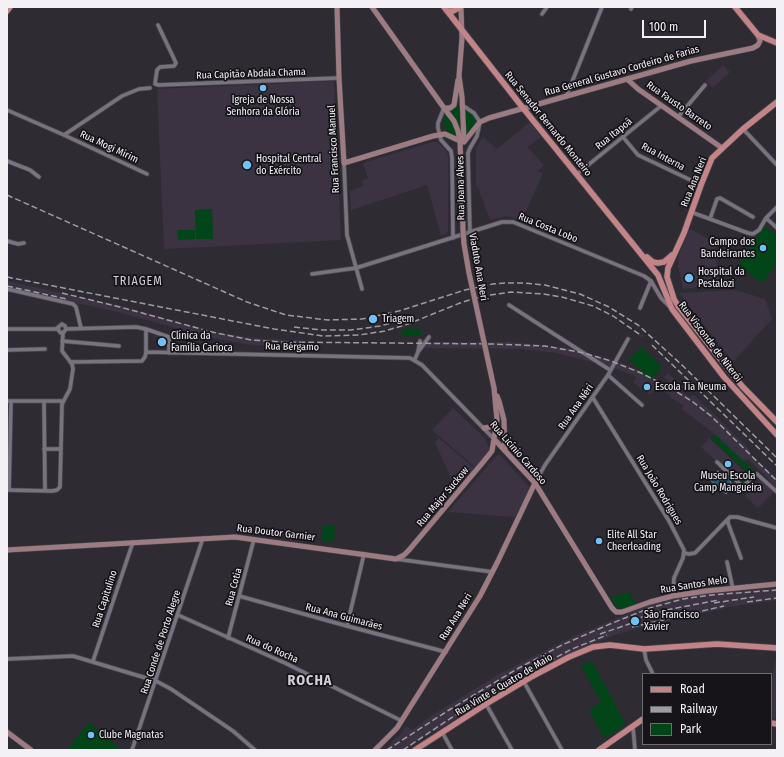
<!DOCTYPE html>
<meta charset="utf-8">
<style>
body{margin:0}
#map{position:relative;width:784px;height:757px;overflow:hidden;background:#2f2b33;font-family:"Fira Sans Condensed",sans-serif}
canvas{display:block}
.frame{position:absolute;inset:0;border:8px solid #f3f0f6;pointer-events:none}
.legend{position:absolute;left:642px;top:673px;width:130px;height:72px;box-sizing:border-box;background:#161418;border:1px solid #6e6c71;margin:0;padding:5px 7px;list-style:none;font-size:12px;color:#f3f0f6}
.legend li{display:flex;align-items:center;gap:8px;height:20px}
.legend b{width:20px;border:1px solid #6e6c71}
.scale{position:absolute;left:642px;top:20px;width:64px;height:18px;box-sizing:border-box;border:2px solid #f3f0f6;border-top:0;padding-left:5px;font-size:12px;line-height:14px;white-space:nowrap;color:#f3f0f6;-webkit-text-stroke:3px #161418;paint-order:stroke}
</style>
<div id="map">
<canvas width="784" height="757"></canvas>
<div class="frame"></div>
<ul class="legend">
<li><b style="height:5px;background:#c28486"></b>Road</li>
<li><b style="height:5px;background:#9f9ba2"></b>Railway</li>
<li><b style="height:11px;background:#014519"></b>Park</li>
</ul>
<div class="scale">100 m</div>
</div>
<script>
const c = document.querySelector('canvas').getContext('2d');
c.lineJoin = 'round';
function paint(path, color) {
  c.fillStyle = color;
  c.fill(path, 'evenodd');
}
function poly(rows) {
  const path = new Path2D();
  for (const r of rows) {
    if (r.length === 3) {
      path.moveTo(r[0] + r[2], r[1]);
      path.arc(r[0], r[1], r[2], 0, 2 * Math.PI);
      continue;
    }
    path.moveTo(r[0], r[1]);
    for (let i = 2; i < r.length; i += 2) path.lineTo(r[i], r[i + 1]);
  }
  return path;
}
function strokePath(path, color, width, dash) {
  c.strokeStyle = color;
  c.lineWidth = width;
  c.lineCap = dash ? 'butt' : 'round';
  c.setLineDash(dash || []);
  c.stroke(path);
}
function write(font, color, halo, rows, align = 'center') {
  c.font = font + ' "Fira Sans Condensed",sans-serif';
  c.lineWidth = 3.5;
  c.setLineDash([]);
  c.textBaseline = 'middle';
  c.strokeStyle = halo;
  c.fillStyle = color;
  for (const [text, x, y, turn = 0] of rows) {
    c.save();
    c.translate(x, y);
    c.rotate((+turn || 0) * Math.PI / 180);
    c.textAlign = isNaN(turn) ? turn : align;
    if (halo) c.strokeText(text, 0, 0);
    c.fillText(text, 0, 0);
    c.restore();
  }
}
paint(poly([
 [723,65,730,72,713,88,706,81],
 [334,81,337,151,334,155,334,170,338,170,341,240,164,249,157,89],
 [530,122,541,137,528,147,544,166,537,171,543,173,522,220,507,216,490,220,478,187,476,187,476,148,483,137,497,149],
 [432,142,437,142,446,150,448,155,448,231,446,234,441,236,427,185,351,210,350,191,363,186,362,181,368,178,363,163],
 [690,229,714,242,719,284,683,289,678,266,679,254],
 [7,281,121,306,215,332,251,338,306,341,306,348,251,345,212,338,118,312,7,288],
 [736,290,765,299,772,319,733,362,679,293],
 [422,342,510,342,570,348,621,363,649,375,678,391,664,377,668,373,683,387,679,391,682,392,690,397,694,395,748,448,751,454,777,478,777,488,748,459,743,462,716,435,682,409,684,406,671,398,670,395,654,386,656,388,650,395,633,382,637,377,630,374,608,366,556,353,522,349,421,348],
 [453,408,485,438,490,450,476,468,432,430],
 [439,438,475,469,456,490,435,442],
 [709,438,744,471,736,480,701,447],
 [497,455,500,455,531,489,515,517,448,512],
 [762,478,775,491,758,508,745,496],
 [777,588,777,600,729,607,642,627,618,634,579,649,512,683,436,731,433,731,406,750,381,750,384,748,385,749,392,744,391,742,400,735,406,726,412,730,434,714,501,673,576,635,650,605,673,599,710,593],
 [776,658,777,658,777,719,771,718,771,684]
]), '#3b3342');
paint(poly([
 [460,122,16],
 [212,209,213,239,196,239,195,210],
 [764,226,777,235,777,262,763,283,738,266],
 [177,230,195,230,195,239,178,240],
 [409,328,421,329,421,335,402,335,402,330],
 [641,347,662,367,650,380,629,359],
 [716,435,756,473,744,486,738,480,746,471,711,439],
 [323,525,335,526,334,542,322,541],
 [629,592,636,604,618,609,610,598],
 [592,661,626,725,604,738,589,710,601,702,581,665],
 [89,722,119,748,118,750,67,750]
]), '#014519');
const water = poly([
 [718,471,722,475,725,472,733,479,730,482,734,485,726,494,710,480,718,471]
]);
paint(water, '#245b73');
strokePath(water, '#62889a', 1);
const street = poly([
 [631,9,632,7],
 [542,14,547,7],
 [158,25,176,63,174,66,160,67,157,70,155,84,159,85,339,78],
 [566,97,602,7],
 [462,105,474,113,480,122,477,136,470,148,468,153,470,234],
 [444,108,438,123,438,128,441,140,451,151,452,158,453,238],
 [7,110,64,135,147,174],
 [678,117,705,85],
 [743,129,777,165],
 [64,135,122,96,139,89,150,88],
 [623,137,638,155,701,185],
 [7,161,30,170,39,177],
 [344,163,347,235,362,289],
 [577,174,661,106],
 [691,212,748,233,753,234,759,230,766,218,777,207],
 [766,218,777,228],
 [710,219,717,199,720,198,753,217],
 [7,241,18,244,24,243],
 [312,274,356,268,502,222,513,222,644,276,651,281,661,298,670,307],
 [7,289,73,304,76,307,81,328],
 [509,305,610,370],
 [640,308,651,281],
 [7,329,58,329],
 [56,329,62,324,65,326,66,329,64,332,61,333,59,331,58,328],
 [66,329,136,327,146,329,169,337,169,353],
 [62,341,119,346],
 [7,350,45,349],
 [146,352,410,358,422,365,494,439],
 [418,352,429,337],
 [415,359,418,352,420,341],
 [70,362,142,361,145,357,146,352,146,329],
 [608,375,642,405],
 [593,398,669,521,684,550,683,558,674,578,673,596],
 [7,401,62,401],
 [44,401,45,491],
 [44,449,61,449],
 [717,462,743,487,754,475,757,474,777,492],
 [535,483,545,465,608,375,628,339],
 [7,490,52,491,57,490,60,487,62,404,70,389,73,369,72,364,62,351,63,332],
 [9,490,11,401],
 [728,519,728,523,741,558],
 [684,553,689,554,695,553,725,522,730,517,737,517,777,528],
 [396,559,493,572],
 [727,562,733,589],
 [239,596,347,626,446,652],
 [178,615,285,663,402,721],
 [347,626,364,554],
 [228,638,254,539],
 [644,649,646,660,653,674],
 [7,659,73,656,156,681,171,689,233,731,255,750],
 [93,661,133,542],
 [524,682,562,750],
 [486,704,512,750],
 [633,727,635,750],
 [442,732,452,750],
 [132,750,203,538]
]);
const secondary = poly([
 [337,7,339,78,344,163,433,136,445,134,460,141],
 [372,7,444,108,454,121,458,131,460,141,463,229],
 [461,7,462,38,459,76,462,97,464,141],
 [627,79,638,89,722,148],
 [444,108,450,108,454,105,458,80],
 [464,142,480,122,489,118,691,61,753,48,758,45,760,41,758,35],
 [497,396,499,401,504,420,505,451],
 [484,428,490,427,496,421],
 [494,439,535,483,612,608,616,612,622,612,650,602,673,596,706,591,777,584],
 [7,550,235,537,396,559,404,555,409,550,484,461,492,451,497,420,494,388],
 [7,732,31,750],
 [375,750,397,728,480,596,498,561,535,483]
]);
const primary = poly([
 [444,7,523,108,658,275,672,309,724,377,777,435],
 [735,7,758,35,777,43],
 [7,11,10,7],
 [447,11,453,11,460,7],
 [777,102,743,129,712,158,701,185,684,233,668,268,667,277,674,299,678,306,742,386,777,422],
 [647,257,653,262,658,263,664,262,672,255],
 [771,723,777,724],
 [415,750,486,704,533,676,569,657,593,647,610,645,644,649,717,644,777,648],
 [599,750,643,719]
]);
strokePath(street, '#4c4850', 5);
strokePath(secondary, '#4c4850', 6);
strokePath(primary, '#4c4850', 7);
strokePath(street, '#79737e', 3.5);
strokePath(secondary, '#9d7b82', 5);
strokePath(primary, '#c28486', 5.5);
strokePath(poly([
 [7,195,247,302,286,315,328,320,362,319,399,311,465,290,493,284,505,283,523,283,545,285,580,294,609,307,638,325,683,366,777,458],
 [7,277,274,329,323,336,359,335,385,331,408,324,460,303,483,296,511,292,543,294,562,297,593,306,613,316,642,336],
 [7,286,67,299],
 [62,293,120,307,212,332,251,340,282,342,493,344,545,346,584,353,611,361,641,373,672,389,693,402,711,416,777,481],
 [294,327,322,330,351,330,380,326,405,319],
 [652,345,777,466],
 [747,602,777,598],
 [714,603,754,597],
 [632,620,671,609,719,600],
 [632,627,724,606],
 [600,634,638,621],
 [387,750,449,710,517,669,562,645,610,624,650,608,683,599,711,595,777,590],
 [403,750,451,718,515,679,572,649,607,635]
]), '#9f9ba2', 1.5, [6, 3]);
const secondaryBridge = poly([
 [463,229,464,244,469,273,494,388]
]);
strokePath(secondaryBridge, '#4c4850', 6, []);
strokePath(secondaryBridge, '#9d7b82', 5);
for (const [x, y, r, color] of [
 [263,88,4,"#71c1f5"],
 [247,165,5,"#71c1f5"],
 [763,248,4,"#71c1f5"],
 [689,278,5,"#71c1f5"],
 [373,319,5,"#71c1f5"],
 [162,342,5,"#71c1f5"],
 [647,387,4,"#71c1f5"],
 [728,464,4,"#71c1f5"],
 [599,541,4,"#71c1f5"],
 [635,621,5,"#71c1f5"],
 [91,735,4,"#71c1f5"]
]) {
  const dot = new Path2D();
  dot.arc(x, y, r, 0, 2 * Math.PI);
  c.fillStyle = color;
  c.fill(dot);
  strokePath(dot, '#161418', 1.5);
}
write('10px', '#f3f0f6', '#161418', [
 ["Rua General Gustavo Cordeiro de Farias",622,71,-16],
 ["Rua Capitão Abdala Chama",251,74,-2],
 ["Rua Fausto Barreto",679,106,35],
 ["Rua Senador Bernardo Monteiro",548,124,51],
 ["Rua Itapoã",614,134,-39],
 ["Rua Mogi Mirim",109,147,25],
 ["Rua Francisco Manuel",334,149,-93],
 ["Rua Interna",663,157,28],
 ["Rua Ana Neri",694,182,-68],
 ["Rua Joana Alves",461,188,-91],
 ["Rua Costa Lobo",548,228,22],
 ["Viaduto Ana Neri",478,267,80],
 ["Rua Visconde de Niterói",710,342,53],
 ["Rua Bérgamo",292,347,1],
 ["Rua Ana Néri",576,407,-55],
 ["Rua Licínio Cardoso",518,453,49],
 ["Rua João Rodrigues",659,490,59],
 ["Rua Major Suckow",443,497,-50],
 ["Rua Doutor Garnier",276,533,7],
 ["Rua Santos Melo",694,585,-9],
 ["Rua Cotia",234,587,-75],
 ["Rua Capitulino",105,599,-72],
 ["Rua Ana Guimarães",344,617,15],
 ["Rua Ana Neri",456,617,-59],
 ["Rua Conde de Porto Alegre",161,642,-72],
 ["Rua do Rocha",272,649,24],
 ["Rua Vinte e Quatro de Maio",504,685,-31]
]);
write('10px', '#f3f0f6', '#161418', [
 ["Igreja de Nossa",263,100,"center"],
 ["Senhora da Glória",263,112,"center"],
 ["Hospital Central",256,159],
 ["do Exército",256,171],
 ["Campo dos",755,242,"right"],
 ["Bandeirantes",755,254,"right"],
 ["Hospital da",698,272],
 ["Pestalozi",698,284],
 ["Triagem",382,319],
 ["Clínica da",171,336],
 ["Família Carioca",171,348],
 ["Escola Tia Neuma",655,387],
 ["Museu Escola",728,476,"center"],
 ["Camp Mangueira",728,488,"center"],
 ["Elite All Star",607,535],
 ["Cheerleading",607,547],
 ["São Francisco",644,615],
 ["Xavier",644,627],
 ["Clube Magnatas",99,735]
], 'left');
c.letterSpacing = '1px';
write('12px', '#d4ceda', '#161418', [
 ["TRIAGEM",138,282]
]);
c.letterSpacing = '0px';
c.letterSpacing = '1px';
write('bold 14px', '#d4ceda', '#161418', [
 ["ROCHA",310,681]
]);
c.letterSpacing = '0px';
</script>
